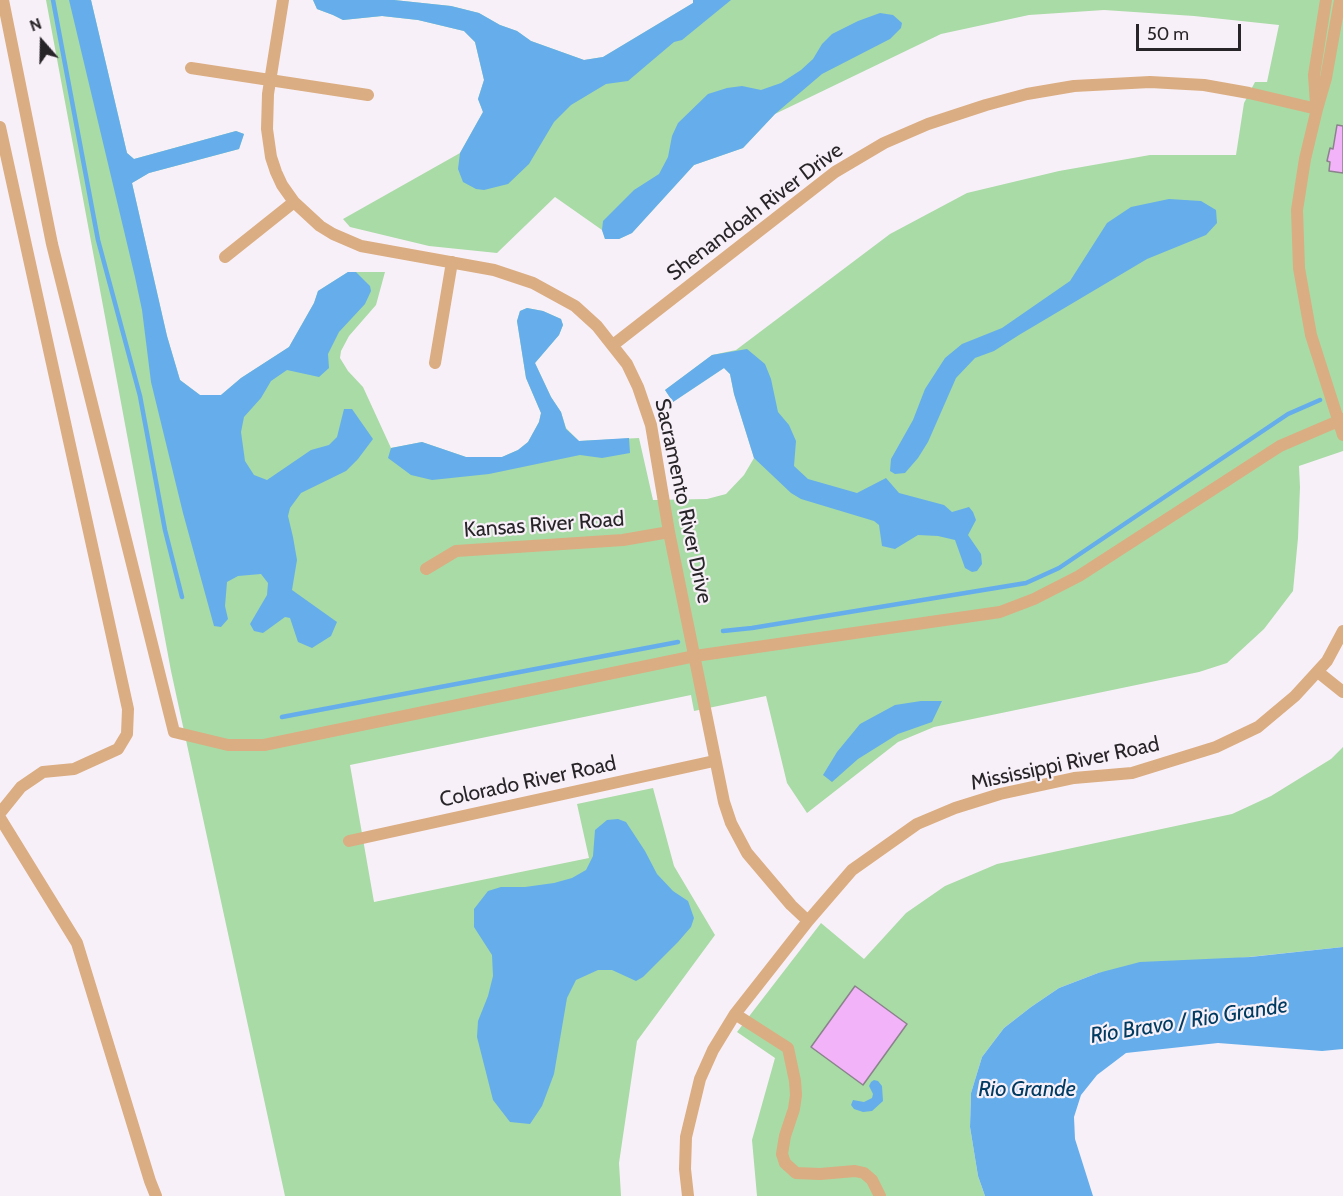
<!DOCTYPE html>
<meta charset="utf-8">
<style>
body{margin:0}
#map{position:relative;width:1343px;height:1196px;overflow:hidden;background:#f8f0f8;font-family:Cabin,sans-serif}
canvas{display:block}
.north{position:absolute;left:12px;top:12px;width:60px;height:60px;-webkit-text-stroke:4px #f8f0f8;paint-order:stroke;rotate:340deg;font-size:16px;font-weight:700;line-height:24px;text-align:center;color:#282528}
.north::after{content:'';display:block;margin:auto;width:21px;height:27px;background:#282528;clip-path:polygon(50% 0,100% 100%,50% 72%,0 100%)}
.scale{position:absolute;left:1136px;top:24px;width:105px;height:27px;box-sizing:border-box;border:3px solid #282528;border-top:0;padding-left:8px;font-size:18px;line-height:21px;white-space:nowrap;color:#282528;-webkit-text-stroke:4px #f8f0f8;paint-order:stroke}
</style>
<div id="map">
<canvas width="1343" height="1196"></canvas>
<div class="north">N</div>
<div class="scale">50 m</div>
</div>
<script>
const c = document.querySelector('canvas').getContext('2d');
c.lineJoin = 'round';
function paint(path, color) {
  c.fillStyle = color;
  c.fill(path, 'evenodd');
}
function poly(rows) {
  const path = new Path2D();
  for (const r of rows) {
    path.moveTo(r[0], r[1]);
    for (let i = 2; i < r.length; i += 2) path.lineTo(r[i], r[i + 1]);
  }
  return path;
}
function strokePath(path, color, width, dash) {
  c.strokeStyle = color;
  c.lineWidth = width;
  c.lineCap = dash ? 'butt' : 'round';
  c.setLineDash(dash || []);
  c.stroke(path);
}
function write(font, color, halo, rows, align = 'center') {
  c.font = font + ' Cabin,sans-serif';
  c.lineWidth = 4.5;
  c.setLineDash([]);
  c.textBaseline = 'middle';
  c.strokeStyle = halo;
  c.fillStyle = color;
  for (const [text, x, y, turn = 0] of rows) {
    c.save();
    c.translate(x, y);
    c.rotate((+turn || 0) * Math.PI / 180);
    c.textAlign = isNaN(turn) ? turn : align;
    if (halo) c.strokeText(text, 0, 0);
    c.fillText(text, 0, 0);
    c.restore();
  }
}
paint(poly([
 [46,0,91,0,127,153,134,159,236,131,244,134,239,149,149,173,132,183,167,336,180,380,200,395,221,395,241,378,289,347,314,303,318,291,348,272,385,272,376,305,349,336,341,351,340,358,348,371,363,387,391,448,422,442,466,457,502,457,518,450,528,442,539,422,541,413,526,378,517,321,520,311,527,308,543,311,561,319,563,325,559,335,535,363,551,397,561,412,566,428,579,441,639,438,653,500,707,499,726,494,744,475,754,458,734,394,730,374,724,368,673,402,665,390,712,355,736,350,890,234,967,193,1059,171,1150,155,1236,155,1244,103,1255,82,1267,82,1279,25,1194,16,1104,10,1029,15,941,34,775,114,743,148,694,165,632,233,619,239,605,239,602,230,555,197,497,253,429,246,350,227,343,219,460,153,483,112,478,99,484,80,475,42,464,31,418,20,382,16,343,20,333,15,317,9,313,0,394,0,451,6,479,13,500,25,517,31,531,41,584,60,603,57,693,3,693,0,1343,0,1343,451,1299,466,1300,487,1298,538,1293,591,1264,629,1227,663,1199,672,934,727,898,742,807,813,787,783,766,696,694,711,691,695,350,765,374,902,589,858,577,804,653,788,674,866,715,935,637,1041,619,1163,621,1196,285,1196,171,671],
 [1343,747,1343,947,1098,973,1059,988,1031,1007,1004,1028,982,1057,971,1093,970,1127,978,1176,985,1196,757,1196,752,1140,775,1058,737,1032,821,923,864,959,906,913,945,886,997,864,1232,814,1271,796,1331,759]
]), '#a9dba6');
paint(poly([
 [69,0,91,0,127,153,134,159,236,131,244,134,239,149,149,173,132,183,167,336,180,380,200,395,221,395,241,378,289,347,314,303,318,291,348,272,356,272,370,286,371,291,365,304,339,332,328,354,329,368,319,377,287,370,271,381,261,398,244,417,241,432,245,461,254,475,267,480,311,450,329,445,337,437,344,409,352,409,373,439,358,459,346,471,301,493,290,508,288,516,293,537,297,560,292,590,337,622,331,636,312,648,298,642,290,618,285,617,263,633,254,631,250,624,267,595,268,583,261,574,238,576,227,582,225,606,228,619,221,627,214,626,183,513,151,382,142,310,135,277],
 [313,0,394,0,451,6,479,13,500,25,517,31,531,41,584,60,603,57,693,3,693,0,731,0,682,40,674,42,628,81,606,84,571,105,554,122,529,164,508,184,484,190,476,189,463,182,458,169,460,153,483,112,478,99,484,80,475,42,464,31,418,20,382,16,343,20,333,15,317,9],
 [880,13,893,15,902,23,901,28,890,39,822,74,775,114,743,148,694,165,632,233,619,239,605,239,602,230,603,221,634,190,659,174,668,157,672,136,678,123,708,94,727,88,742,86,761,90,781,83,801,70,813,59,822,44,832,34,858,21],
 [1169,199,1201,201,1216,210,1217,223,1206,235,1147,259,1019,335,994,351,975,358,956,378,928,442,918,458,905,473,895,474,890,471,891,459,913,420,925,389,945,358,962,344,1002,328,1070,281,1107,223,1131,207],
 [527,308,543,311,561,319,563,325,559,335,535,363,551,397,561,412,566,429,579,441,629,438,630,453,602,458,580,455,489,474,432,480,411,475,388,458,391,448,422,442,466,457,502,457,518,450,528,442,539,422,541,413,526,378,517,321,520,311],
 [747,349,765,364,771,379,778,412,789,425,796,441,794,466,808,479,857,493,886,478,899,493,944,505,952,512,969,507,973,512,976,520,968,535,981,554,982,564,977,571,972,572,965,568,955,540,938,536,918,535,895,549,882,546,879,525,874,521,801,499,791,493,754,458,734,394,730,374,724,368,673,402,665,390,712,355],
 [921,701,942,701,932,722,898,734,858,759,832,782,823,775,837,752,860,724,895,705],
 [618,819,626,822,645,851,657,874,673,891,688,901,694,918,691,927,678,942,643,977,636,981,612,970,598,970,576,980,567,998,554,1074,542,1106,530,1124,510,1122,493,1100,477,1037,478,1021,488,996,493,976,492,955,474,927,474,909,488,891,501,887,525,887,554,883,572,878,586,870,593,856,595,830,607,820],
 [1343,947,1343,1049,1322,1051,1218,1043,1126,1053,1097,1075,1081,1095,1074,1117,1075,1139,1093,1196,985,1196,978,1176,970,1127,971,1093,982,1057,1004,1028,1031,1007,1059,988,1098,973,1140,962,1250,957],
 [874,1080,878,1081,882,1086,883,1101,872,1111,863,1112,854,1109,851,1105,853,1100,864,1102,872,1098,873,1094,869,1086,871,1082]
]), '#65aeeb');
strokePath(poly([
 [53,0,98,240,140,396,165,530,182,597],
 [723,631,752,628,1026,583,1059,568,1288,414,1320,400],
 [282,717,678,642]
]), '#65aeeb', 4.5);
const building = poly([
 [1337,125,1343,126,1343,173,1329,171,1330,162,1327,161,1330,148,1333,149,1337,125],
 [855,986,907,1024,863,1085,811,1047,855,986]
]);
paint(building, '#f2b3f8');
strokePath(building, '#8a838b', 1.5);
strokePath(poly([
 [3,0,52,244,174,732,228,745,264,745,695,656,1000,612,1034,599,1079,576,1280,446,1343,419],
 [283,0,268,94,267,129,271,157,276,172,282,185,294,202,320,226,333,234,361,246,494,270,533,283,575,306,597,326,627,364,638,387,651,425,669,532,724,802,731,823,747,853,791,905,808,921],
 [1340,0,1326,78,1317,109,1305,159,1297,210,1299,268,1311,335,1343,435],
 [191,68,368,95],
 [1316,104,1314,75,1326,0],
 [0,127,128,709,127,734,118,749,74,769,43,772,21,787,0,813],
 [225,257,294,202],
 [613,345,835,172,884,143,928,124,986,105,1027,94,1074,86,1150,82,1204,85,1249,93,1317,109],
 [435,363,452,262],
 [426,569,456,551,623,540,669,532],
 [1318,672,1343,692],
 [0,818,77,943,150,1181,156,1196],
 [349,841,714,761],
 [735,1014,788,1048,795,1081,796,1095,794,1109,785,1136,782,1154,785,1163,796,1173,820,1174,855,1171,864,1173,872,1180,880,1196],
 [688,1196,685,1169,686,1137,700,1079,713,1050,735,1014,808,921,852,870,917,824,955,808,1000,794,1074,778,1132,773,1216,747,1258,727,1295,696,1327,661,1343,631]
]), '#dbad82', 12);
write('21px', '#282528', '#f8f0f8', [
 ["Shenandoah River Drive",755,212,-37],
 ["Sacramento River Drive",683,501,78],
 ["Kansas River Road",544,525,-4],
 ["Mississippi River Road",1065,764,-12],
 ["Colorado River Road",528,782,-12]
]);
write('italic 22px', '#003b62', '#f8f0f8', [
 ["Río Bravo / Rio Grande",1189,1021,-9],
 ["Rio Grande",1027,1090]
]);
</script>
